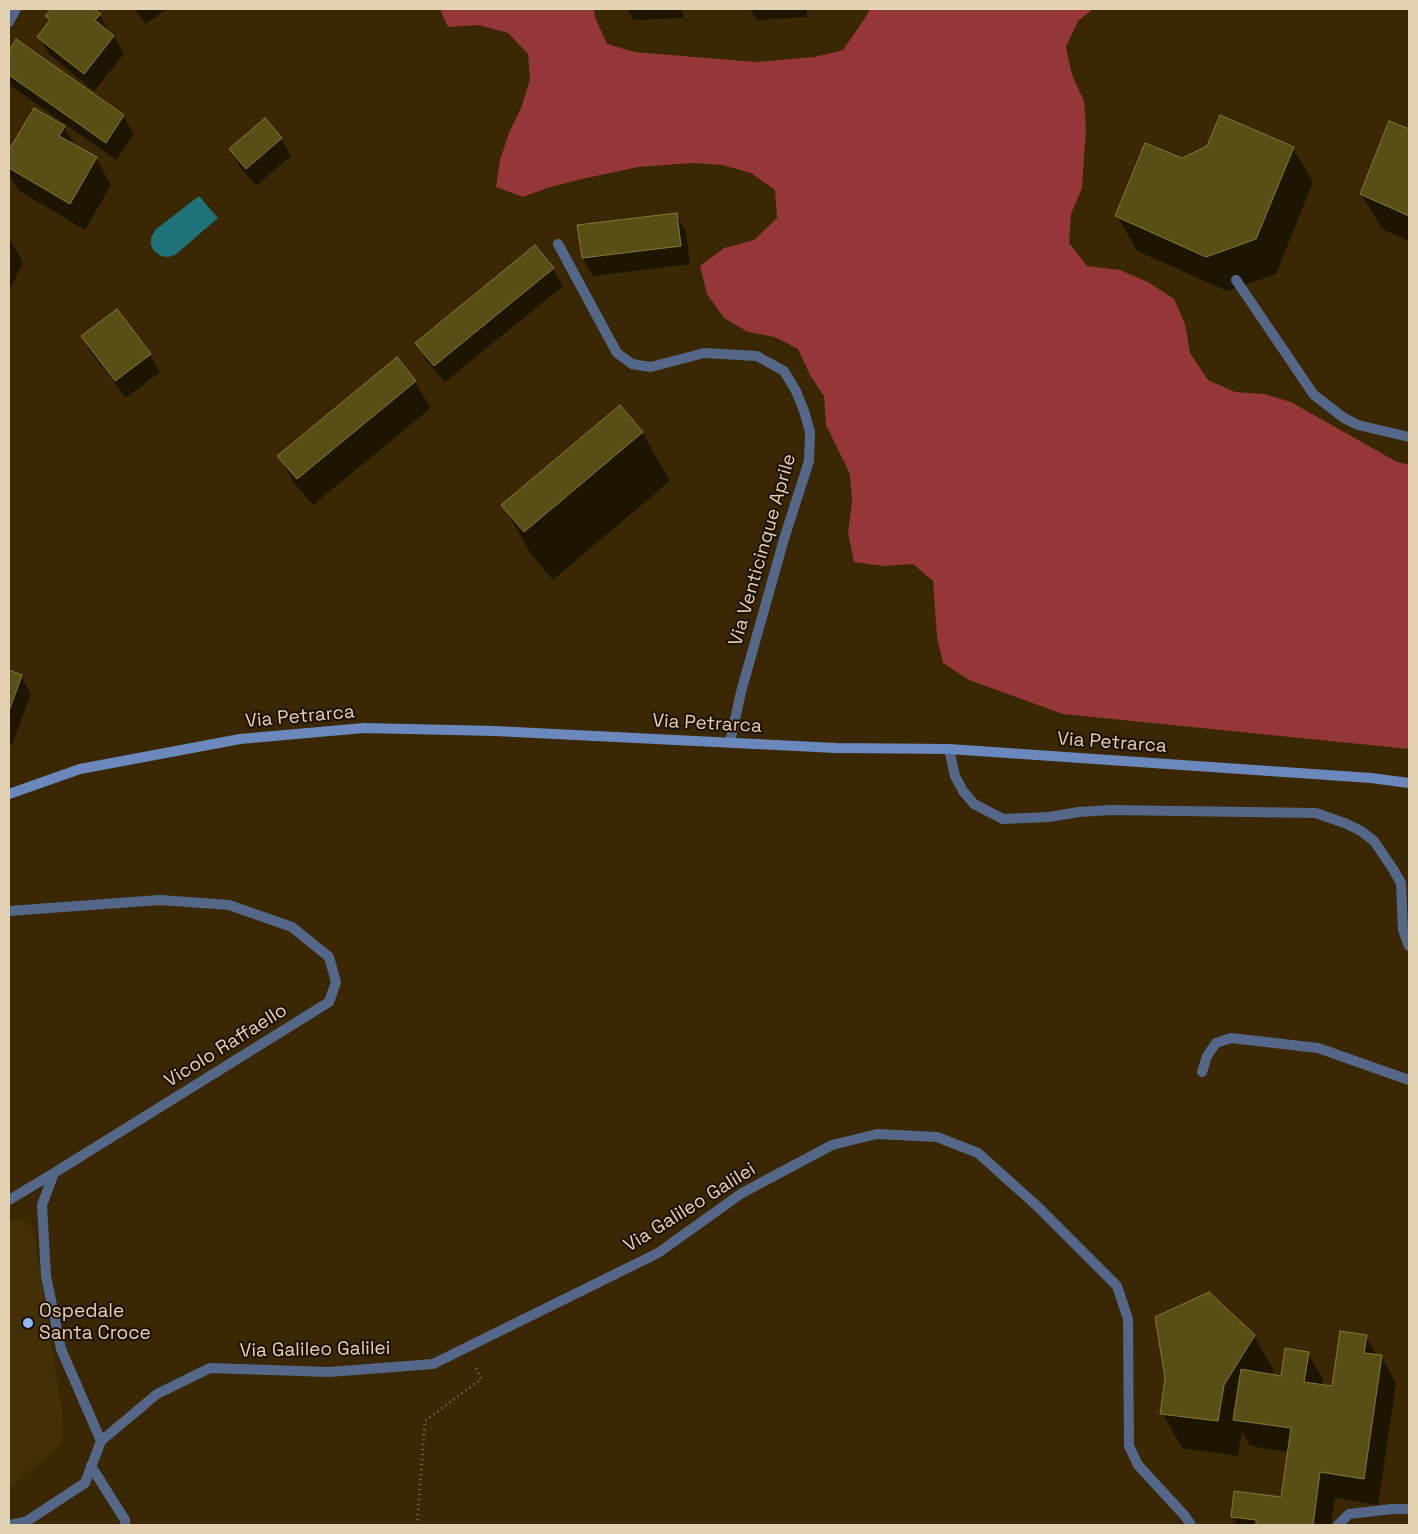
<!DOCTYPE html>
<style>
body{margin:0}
#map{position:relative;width:1418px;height:1534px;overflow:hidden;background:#392803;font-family:"Space Grotesk",sans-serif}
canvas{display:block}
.frame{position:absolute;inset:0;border:10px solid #e3d2b2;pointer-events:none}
</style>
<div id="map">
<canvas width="1418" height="1534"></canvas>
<div class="frame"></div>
</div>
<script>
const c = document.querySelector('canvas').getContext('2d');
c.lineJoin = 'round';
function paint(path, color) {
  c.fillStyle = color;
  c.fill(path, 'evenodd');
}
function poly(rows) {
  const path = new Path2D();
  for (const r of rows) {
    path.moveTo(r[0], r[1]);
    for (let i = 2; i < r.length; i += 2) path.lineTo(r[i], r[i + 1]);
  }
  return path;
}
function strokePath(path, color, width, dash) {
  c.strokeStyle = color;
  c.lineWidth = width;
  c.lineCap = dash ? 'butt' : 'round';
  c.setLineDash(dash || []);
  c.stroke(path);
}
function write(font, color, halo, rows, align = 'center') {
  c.font = font + ' "Space Grotesk",sans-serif';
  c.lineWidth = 4;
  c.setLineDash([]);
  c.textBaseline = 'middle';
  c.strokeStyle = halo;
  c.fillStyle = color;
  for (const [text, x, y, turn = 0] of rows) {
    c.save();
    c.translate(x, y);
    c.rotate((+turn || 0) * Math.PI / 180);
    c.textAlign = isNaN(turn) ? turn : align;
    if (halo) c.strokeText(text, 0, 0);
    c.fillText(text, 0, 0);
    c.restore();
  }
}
paint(poly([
 [24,1220,33,1229,63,1417,63,1442,9,1489,9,1221]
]), '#433006');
paint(poly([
 [440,9,594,9,595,17,607,44,634,52,756,62,815,57,843,50,865,18,870,9,1093,9,1078,21,1066,47,1072,75,1084,101,1086,129,1082,188,1071,214,1069,243,1087,266,1120,270,1148,282,1174,299,1185,324,1190,353,1208,380,1235,392,1264,394,1291,402,1397,462,1409,465,1409,749,1063,714,969,680,943,663,937,637,933,581,913,564,883,566,854,562,848,533,852,502,850,474,826,425,824,396,810,375,798,349,775,337,748,332,724,318,707,294,700,266,724,248,754,240,777,218,775,190,751,173,722,165,693,163,638,167,582,179,547,188,523,197,496,187,500,160,509,133,521,108,530,80,528,54,508,33,479,25,448,27]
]), '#953638');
paint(poly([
 [199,196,218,218,175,255,168,257,161,256,154,251,151,245,151,238,155,230]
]), '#1e7278');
paint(poly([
 [52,9,92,9,100,15,109,33,114,36,124,54,94,91,49,54,39,37,50,22,47,16],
 [135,9,167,9,145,24],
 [627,9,682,9,683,18,634,20],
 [750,9,807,9,807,17,757,20],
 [17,40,123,116,134,134,116,160,11,86,9,83,9,54],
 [34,110,64,127,76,147,96,158,111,185,85,230,18,190,9,174,9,153],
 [1390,123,1409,130,1409,241,1382,229,1361,194],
 [281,139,291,156,256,186,240,167,230,149],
 [1293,148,1313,182,1276,274,1227,291,1137,251,1117,216],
 [676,214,686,232,690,264,593,276,583,258,579,226],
 [9,238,23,262,9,291],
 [553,269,563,286,445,382,427,361,417,343],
 [117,310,150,355,160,372,126,398,92,354,82,336],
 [397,359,415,382,431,408,313,505,294,483,279,456],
 [642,432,670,481,553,580,531,554,503,505],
 [9,671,21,676,31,694,12,745,9,744],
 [1254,1336,1274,1371,1272,1375,1282,1377,1308,1353,1323,1379,1322,1386,1333,1387,1366,1336,1377,1356,1381,1356,1396,1383,1378,1505,1335,1498,1331,1525,1237,1525,1232,1517,1282,1499,1288,1452,1250,1446,1242,1432,1238,1456,1182,1448,1162,1413]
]), '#0007');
const building = poly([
 [51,9,94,9,101,14,95,20,114,36,84,74,37,37,50,20,45,16,51,9],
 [16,39,124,115,106,143,9,75,9,51,16,39],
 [34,108,65,126,59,136,97,157,70,204,9,168,9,150,34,108],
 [1220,115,1294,147,1256,239,1206,257,1115,216,1145,143,1182,158,1207,146,1220,115],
 [265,118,282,138,246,169,229,149,265,118],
 [1389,121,1409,129,1409,216,1360,194,1389,121],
 [677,213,681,246,582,258,577,225,677,213],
 [535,245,554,268,434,366,415,343,535,245],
 [117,309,151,354,115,381,81,336,117,309],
 [397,357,416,381,297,479,277,456,397,357],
 [620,405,643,432,524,532,501,505,620,405],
 [9,670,22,675,9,711,9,670],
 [1209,1292,1255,1335,1224,1385,1218,1421,1160,1414,1165,1378,1155,1317,1209,1292],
 [1340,1331,1367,1335,1364,1353,1382,1355,1364,1479,1320,1472,1313,1525,1256,1525,1256,1520,1231,1517,1234,1491,1281,1497,1291,1428,1233,1420,1241,1369,1281,1376,1285,1348,1309,1352,1304,1382,1332,1386,1340,1331]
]);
paint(building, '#574f15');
strokePath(building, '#837a32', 1);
strokePath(poly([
 [417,1525,425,1421,481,1379,476,1368]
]), '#7d6c49', 3, [1, 4]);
strokePath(poly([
 [1236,280,1314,395,1344,418,1358,425,1409,437],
 [949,749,955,776,963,791,974,804,1003,819,1049,817,1079,812,1111,810,1316,813,1347,824,1361,831,1374,841,1393,869,1401,883,1403,930,1409,946],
 [1202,1072,1207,1056,1216,1043,1231,1038,1318,1048,1409,1080],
 [91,1466,125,1520,125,1525],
 [1338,1525,1349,1514,1392,1509,1409,1509]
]), '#556788', 10);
strokePath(poly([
 [9,22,16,9],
 [558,244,617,353,632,364,651,367,704,353,757,356,784,371,796,391,804,411,810,432,809,461,784,539,741,692,730,742],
 [9,911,160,900,229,905,292,927,329,957,336,982,329,1002,54,1173,42,1205,46,1276,61,1349,101,1441],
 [9,1200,54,1173],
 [10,1525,27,1521,85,1483,101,1441,157,1394,210,1368,329,1372,433,1364,658,1253,742,1193,832,1145,877,1134,937,1137,978,1153,1036,1205,1117,1286,1128,1319,1129,1446,1138,1465,1185,1516,1191,1525]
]), '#556788', 10);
strokePath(poly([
 [9,794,80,769,240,739,364,728,495,731,836,748,949,749,1371,778,1409,783]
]), '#6b88bd', 10);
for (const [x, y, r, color] of [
 [28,1323,6,"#92b7fd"]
]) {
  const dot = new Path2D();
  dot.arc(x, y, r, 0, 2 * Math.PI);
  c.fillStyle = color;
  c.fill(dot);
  strokePath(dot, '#1e1100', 2);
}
write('19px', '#e3d2b2', '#1e1100', [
 ["Via Venticinque Aprile",763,550,-74],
 ["Via Petrarca",300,717,-5],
 ["Via Petrarca",707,724,3],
 ["Via Petrarca",1112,743,4],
 ["Vicolo Raffaello",226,1046,-32],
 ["Via Galileo Galilei",690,1208,-32],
 ["Via Galileo Galilei",315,1350,-1]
]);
write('19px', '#e3d2b2', '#1e1100', [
 ["Ospedale",39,1312],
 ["Santa Croce",39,1334]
], 'left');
</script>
